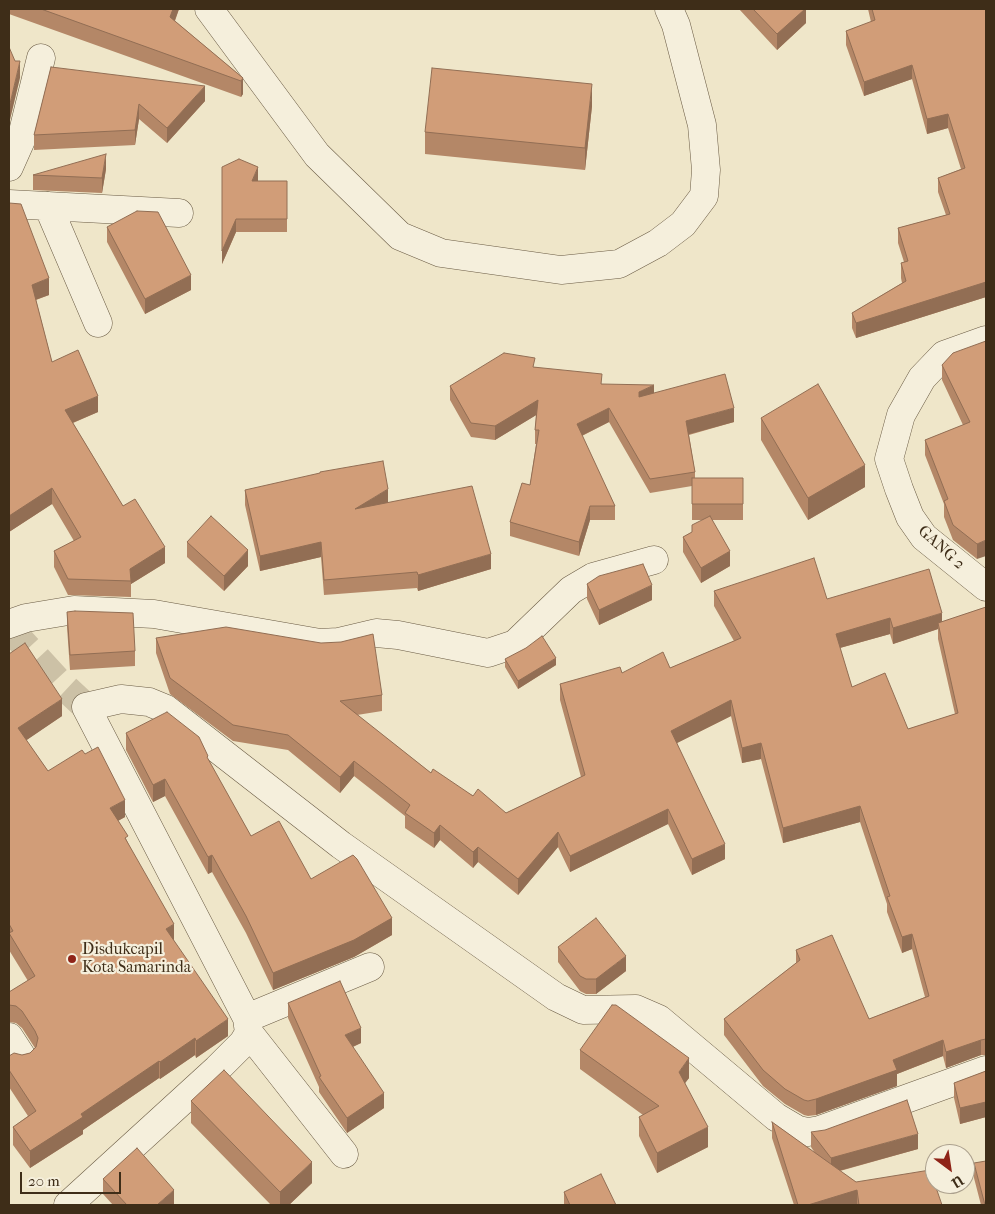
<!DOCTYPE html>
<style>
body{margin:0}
#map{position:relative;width:995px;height:1214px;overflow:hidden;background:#efe6c9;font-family:"IM FELL French Canon",serif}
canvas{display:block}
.frame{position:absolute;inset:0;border:10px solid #3e2d18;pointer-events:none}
.north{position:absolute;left:925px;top:1144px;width:50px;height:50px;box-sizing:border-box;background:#f5efdc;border:1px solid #aca18e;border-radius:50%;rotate:149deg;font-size:14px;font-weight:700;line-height:20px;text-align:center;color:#3e2d18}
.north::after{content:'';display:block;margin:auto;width:18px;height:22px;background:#8f2418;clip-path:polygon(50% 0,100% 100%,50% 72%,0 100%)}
.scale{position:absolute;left:20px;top:1172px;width:101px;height:22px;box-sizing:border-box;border:2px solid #3e2d18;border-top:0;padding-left:6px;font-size:15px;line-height:18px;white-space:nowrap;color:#3e2d18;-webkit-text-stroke:4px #f5efdc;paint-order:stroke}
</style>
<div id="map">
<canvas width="995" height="1214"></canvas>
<div class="frame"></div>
<div class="north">U</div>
<div class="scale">20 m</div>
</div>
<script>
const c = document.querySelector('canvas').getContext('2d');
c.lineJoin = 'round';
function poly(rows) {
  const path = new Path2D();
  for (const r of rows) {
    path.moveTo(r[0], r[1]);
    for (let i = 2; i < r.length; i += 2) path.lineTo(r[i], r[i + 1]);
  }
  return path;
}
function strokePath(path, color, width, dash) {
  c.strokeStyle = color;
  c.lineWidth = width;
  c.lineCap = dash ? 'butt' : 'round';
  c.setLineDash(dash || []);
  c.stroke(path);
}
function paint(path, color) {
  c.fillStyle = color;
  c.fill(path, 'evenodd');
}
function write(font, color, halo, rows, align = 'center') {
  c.font = font + ' "IM FELL French Canon",serif';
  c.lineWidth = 4.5;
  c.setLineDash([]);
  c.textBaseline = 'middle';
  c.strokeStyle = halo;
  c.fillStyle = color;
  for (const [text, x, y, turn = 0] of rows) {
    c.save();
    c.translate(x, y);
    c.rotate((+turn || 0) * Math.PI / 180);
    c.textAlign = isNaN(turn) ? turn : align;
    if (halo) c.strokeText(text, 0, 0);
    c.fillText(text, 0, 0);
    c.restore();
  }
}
strokePath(poly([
 [9,628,57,680,86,707]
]), '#ccc1a6', 28, [28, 14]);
const minor = poly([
 [209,9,317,155,400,236,441,253,561,270,619,264,658,243,683,224,704,196,706,170,702,125,676,25,669,9],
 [9,167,21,140,41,58],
 [9,204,179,213],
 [48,206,98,323],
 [986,340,944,355,922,378,901,415,889,459,899,489,910,517,924,537,986,587],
 [9,624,26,618,74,610,154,614,320,643,338,642,376,633,398,635,488,653,515,644,571,590,593,577,654,560],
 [247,1018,370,967],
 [249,1033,344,1154],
 [9,1037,22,1057],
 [68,1205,217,1069,243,1043,249,1033,247,1018,86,707,121,699,149,702,166,709,341,845,556,997,583,1010,636,1009,659,1019,776,1117,798,1130,808,1132,820,1130,986,1070]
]);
strokePath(minor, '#6a5b44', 29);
strokePath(minor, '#f5efdc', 28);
paint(poly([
 [9,9,179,9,175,21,243,78,243,94,241,97,9,14],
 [739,9,806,9,806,23,777,50],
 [868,9,986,9,986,297,856,338,852,328,852,313,902,283,901,278,901,263,904,262,898,243,898,228,946,215,938,192,938,178,961,169,948,128,927,134,912,79,864,96,846,45,846,31,871,22],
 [51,67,205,101,167,143,139,119,135,145,34,150,34,135],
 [592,106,585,170,425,154,425,132],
 [222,167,258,181,287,181,287,232,236,232,222,264],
 [106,169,102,193,33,190,33,175],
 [9,203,49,295,36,300,52,362,98,412,73,423,123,506,165,563,131,584,131,597,68,595,54,567,54,551,74,541,52,504,9,532],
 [107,227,191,290,145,314,107,242],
 [986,341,977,559,953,540,944,517,944,504,925,455,925,440,963,425,942,380,942,365],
 [535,367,602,384,654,393,734,422,689,435,695,472,695,478,743,478,743,520,712,520,730,566,701,583,683,552,683,537,692,532,703,520,692,520,692,486,650,493,609,422,582,436,615,506,615,520,590,520,579,556,510,536,510,522,530,485,536,444,535,444,535,430,536,415,495,440,471,437,450,400,450,386],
 [761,418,865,487,808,520,761,440],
 [245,490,388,502,491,569,418,591,417,588,324,595,321,557,260,571,245,505],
 [187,542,248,566,224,591,187,557],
 [587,584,652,600,599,625,587,599],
 [714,591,827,599,942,622,986,607,986,1055,981,1055,946,1068,943,1056,897,1074,897,1086,816,1115,808,1116,804,1115,785,1104,763,1086,724,1035,724,1019,796,963,796,950,869,1019,925,997,912,949,902,953,887,912,887,904,860,822,783,843,761,759,742,763,731,716,677,743,725,859,692,875,668,824,570,872,558,847,518,895,478,862,473,868,440,840,434,848,405,828,405,816,354,776,340,793,288,750,233,741,170,694,156,653,156,638,382,695,382,711,357,715,431,773,506,813,581,777,560,700,560,684,622,673,670,668,734,641,714,606],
 [938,629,938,639,955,714,908,729,852,687,840,648,890,634,893,644],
 [67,612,135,651,135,666,70,670,67,627],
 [9,654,62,716,26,740,48,771,125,817,118,821,128,843,174,941,228,1036,196,1058,195,1055,160,1079,159,1078,83,1130,83,1134,30,1168,13,1145,13,1127,28,1116,9,1087,9,1056,22,1055,30,1053,35,1048,22,1028,16,1023,9,1022,9,992,28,981,9,950],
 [505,659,556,665,518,689,505,667],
 [126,733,208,760,251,836,311,879,392,935,354,957,273,990,246,933,212,872,208,874,165,796,153,802,126,750],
 [558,947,626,971,596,994,586,994,580,991,558,962],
 [288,1003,361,1043,353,1047,384,1108,347,1133,319,1092,319,1087,288,1018],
 [580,1050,689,1078,685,1083,708,1147,657,1173,639,1136,639,1117,643,1115,580,1069],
 [986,1071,986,1117,960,1124,954,1098,954,1083],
 [191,1101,312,1183,289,1205,271,1205,191,1123],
 [772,1122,815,1153,811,1147,811,1132,918,1149,840,1171,856,1182,942,1205,794,1205,772,1138],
 [974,1163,986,1205,981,1205,974,1178],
 [103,1179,174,1205,113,1205,103,1194],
 [564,1192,616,1205,564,1205]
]), '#b48767');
paint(poly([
 [173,9,179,9,170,33,170,17],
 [805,9,806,9,806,23,777,50,777,34],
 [20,61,20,78,9,124,9,108],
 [912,65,912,79,864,96,864,82],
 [243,78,243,94,241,97,241,81],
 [592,84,592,106,585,170,585,148],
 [205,86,205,101,167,143,167,128],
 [139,104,139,119,135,145,135,130],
 [948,114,948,128,927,134,927,119],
 [106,154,106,169,102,193,102,178],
 [258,167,258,181,252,195,252,181],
 [236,219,236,232,222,264,222,251],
 [191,275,191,290,145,314,145,299],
 [49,278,49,295,32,301,32,285],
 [986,282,986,297,856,338,856,323],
 [654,385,654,399,639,406,639,392],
 [98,396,98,412,65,426,65,410],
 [538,400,538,414,495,440,495,426],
 [609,408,609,422,577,438,577,424],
 [734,408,734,422,686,435,686,421],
 [865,465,865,487,808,520,808,498],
 [52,488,52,504,9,532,9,516],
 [388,489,388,504,355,509],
 [590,506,590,520,579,556,579,542],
 [986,540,986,556,977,559,977,544],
 [321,542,321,557,260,571,260,556],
 [165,547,165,563,131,584,130,569],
 [248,550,248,566,224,591,224,576],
 [730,551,730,566,701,583,701,568],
 [491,554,491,569,418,591,418,575],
 [652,585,652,600,599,625,599,610],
 [942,613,942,628,938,623,938,629,893,644,893,628],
 [890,618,890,634,836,649,836,634],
 [556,658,556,665,518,689,518,681],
 [62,699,62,716,18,746,18,728],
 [731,700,731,716,671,746,671,731],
 [761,743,761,759,742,763,742,748],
 [354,761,354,776,340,793,340,777],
 [165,779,165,796,153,802,153,785],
 [125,800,125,817,110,825,110,808],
 [860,806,860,822,783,843,783,828],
 [668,809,668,824,570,872,570,856],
 [440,825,440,840,434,848,434,833],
 [558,832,558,847,518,895,518,879],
 [725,844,725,859,692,875,692,859],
 [478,847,478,862,473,868,473,852],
 [212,855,212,872,208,874,208,857],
 [392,918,392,935,354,957,273,990,273,973],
 [174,924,174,941,166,929],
 [912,934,912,949,902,953,902,937],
 [626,956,626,971,596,994,596,979],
 [228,1019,228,1036,196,1058,196,1041],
 [361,1028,361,1043,345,1050,345,1035],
 [195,1038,195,1055,160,1079,160,1062],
 [943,1040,943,1056,897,1074,897,1086,816,1115,816,1099,893,1060],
 [981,1040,981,1055,946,1068,946,1052],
 [689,1058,689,1078,679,1091,679,1072],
 [159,1061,159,1078,83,1130,83,1134,30,1168,30,1151,81,1114],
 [384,1093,384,1108,347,1133,347,1118],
 [986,1102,986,1117,960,1124,960,1108],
 [708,1127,708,1147,657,1173,657,1153],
 [918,1134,918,1149,831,1173,831,1158],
 [312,1162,312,1183,289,1205,280,1205,280,1192],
 [174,1190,174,1205,157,1205],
 [857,1190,857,1205,808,1205]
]), '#926e54');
const building = poly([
 [41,9,173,9,170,17,243,78,241,81,41,9],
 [753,9,805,9,777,34,753,9],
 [872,9,986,9,986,282,856,323,852,313,906,281,901,263,908,261,898,228,950,214,938,178,965,168,948,114,927,119,912,65,864,82,846,31,875,20,872,9],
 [9,47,15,61,20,61,9,108,9,47],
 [51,67,205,86,167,128,139,104,135,130,34,135,51,67],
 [432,68,592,84,585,148,425,132,432,68],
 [106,154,102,178,33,175,106,154],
 [239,159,258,167,252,181,287,181,287,219,236,219,222,251,222,167,239,159],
 [9,203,21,204,49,278,32,285,52,362,78,350,98,396,65,410,123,506,135,499,165,547,130,569,131,581,68,579,54,551,81,537,52,488,9,516,9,203],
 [137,211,158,212,191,275,145,299,107,227,137,211],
 [986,341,986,540,977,544,953,525,944,501,948,499,925,440,970,422,942,365,953,353,986,341],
 [504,353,535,358,533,367,602,374,601,384,654,385,639,392,639,397,725,374,734,408,686,421,695,472,650,479,609,408,577,424,615,506,590,506,579,542,510,522,522,483,530,485,539,430,535,430,538,400,495,426,471,423,450,386,504,353],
 [818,384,865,465,808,498,761,418,818,384],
 [383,461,388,489,355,509,472,486,491,554,418,575,417,572,324,580,321,542,260,556,245,490,320,473,320,472,383,461],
 [692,478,743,478,743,504,692,504,692,478],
 [211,516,248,550,224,576,187,542,211,516],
 [710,516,730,551,701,568,683,537,692,532,692,525,710,516],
 [814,558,827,599,929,569,942,613,893,628,890,618,836,634,852,687,885,673,908,729,958,713,938,623,986,607,986,1039,981,1040,946,1052,943,1040,893,1060,897,1070,816,1099,808,1101,804,1100,785,1089,763,1070,724,1019,800,960,796,950,832,935,869,1019,929,996,912,934,902,937,887,897,890,896,860,806,783,828,761,743,742,748,731,700,671,731,725,844,692,859,668,809,570,856,558,832,518,879,478,847,473,852,440,825,434,833,405,813,410,805,354,761,340,777,288,735,233,725,170,678,156,638,226,627,321,643,341,642,373,634,382,695,340,701,431,773,433,769,473,796,478,789,506,813,585,775,560,684,620,667,622,673,663,652,670,668,741,638,714,591,814,558],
 [643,564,652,585,599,610,587,584,599,576,643,564],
 [75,611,133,613,135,651,70,655,67,612,75,611],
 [542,636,556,658,518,681,505,659,526,648,542,636],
 [25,643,62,699,18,728,48,771,82,750,85,754,98,747,125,800,110,808,128,836,125,838,174,924,166,929,228,1019,196,1041,195,1038,160,1062,159,1061,81,1114,83,1117,30,1151,13,1127,36,1111,9,1070,9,1056,14,1053,22,1055,30,1053,36,1047,38,1038,35,1031,22,1011,16,1006,9,1005,9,992,35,976,9,933,13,931,9,924,9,654,25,643],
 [167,712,199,737,208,756,207,757,251,836,279,821,311,879,353,855,357,859,392,918,354,940,273,973,246,916,212,855,208,857,165,779,153,785,126,733,167,712],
 [596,918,626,956,596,979,586,979,580,976,558,947,596,918],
 [340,981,361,1028,345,1035,384,1093,347,1118,319,1077,321,1076,288,1003,340,981],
 [612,1005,616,1005,689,1058,679,1072,708,1127,657,1153,639,1117,659,1106,580,1050,612,1005],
 [224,1070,312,1162,280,1192,191,1101,224,1070],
 [986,1071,986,1102,960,1108,954,1083,986,1071],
 [907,1100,918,1134,831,1158,811,1132,825,1130,907,1100],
 [772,1122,856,1182,930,1170,942,1205,859,1205,857,1190,808,1205,798,1205,772,1122],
 [137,1148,174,1190,157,1205,127,1205,103,1179,137,1148],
 [986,1161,986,1205,985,1205,974,1163,986,1161],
 [601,1174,616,1205,570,1205,564,1192,601,1174]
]);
paint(building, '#d19d78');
strokePath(building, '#926e54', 1);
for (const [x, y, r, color] of [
 [72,959,5,"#8f2418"]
]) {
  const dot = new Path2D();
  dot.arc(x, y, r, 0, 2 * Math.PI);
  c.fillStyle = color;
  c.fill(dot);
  strokePath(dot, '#f5efdc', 2);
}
write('16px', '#3e2d18', '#f5efdc', [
 ["GANG 2",941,548,42]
]);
write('16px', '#3e2d18', '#f5efdc', [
 ["Disdukcapil",82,950],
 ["Kota Samarinda",82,968]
], 'left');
</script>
